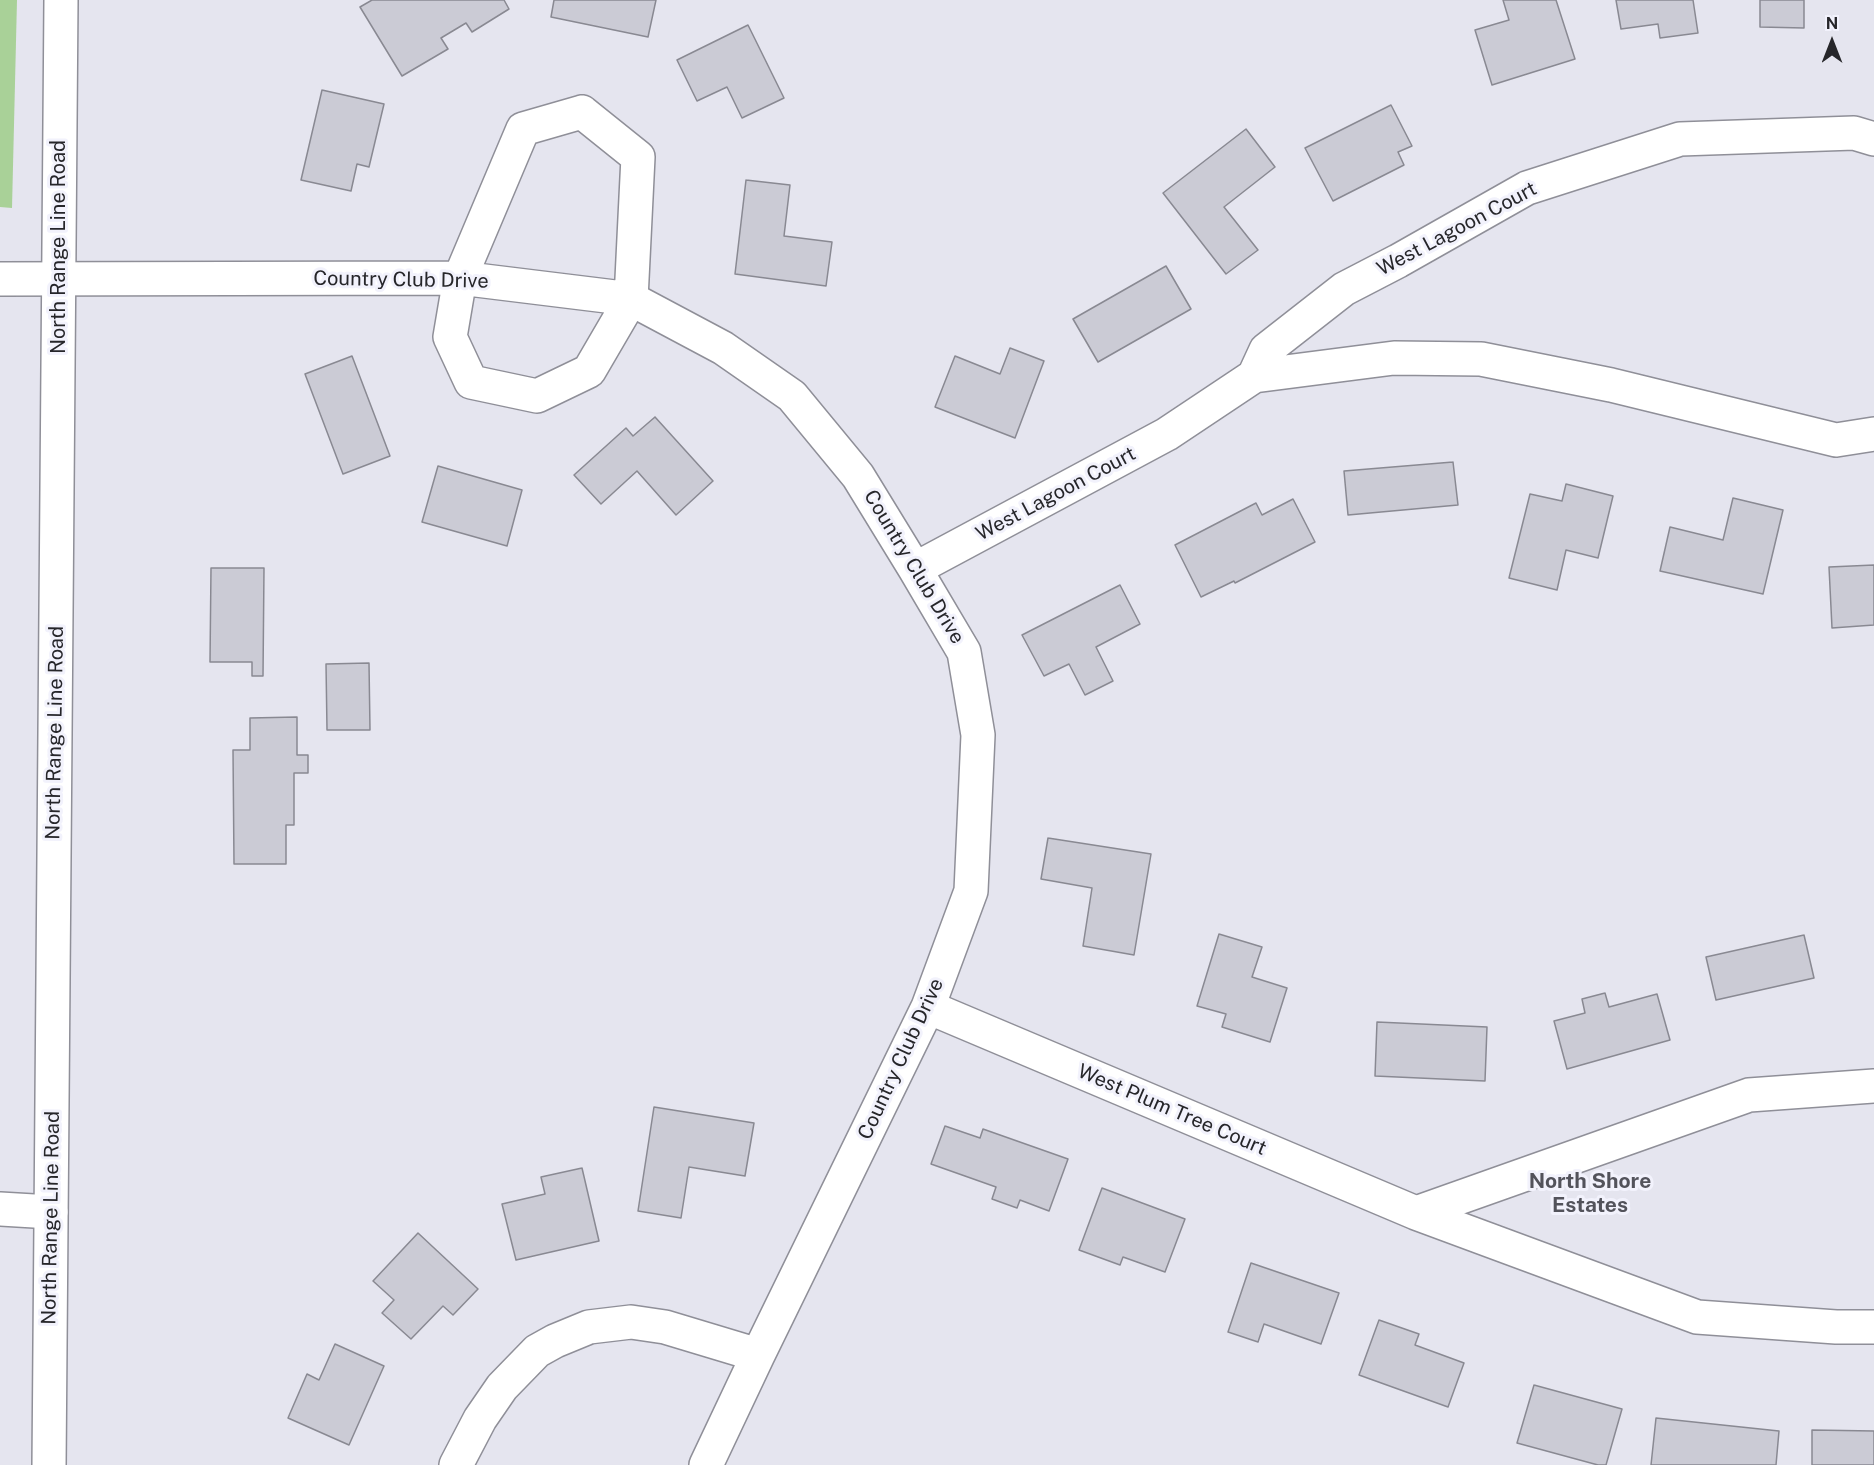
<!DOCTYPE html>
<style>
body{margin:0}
#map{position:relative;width:1874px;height:1465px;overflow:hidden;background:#e5e5ef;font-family:"Public Sans",sans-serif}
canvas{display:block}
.north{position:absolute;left:1802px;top:12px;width:60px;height:60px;-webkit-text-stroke:4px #f2f2fc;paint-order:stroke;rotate:0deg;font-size:16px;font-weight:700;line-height:24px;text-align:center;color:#26262a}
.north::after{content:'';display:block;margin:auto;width:21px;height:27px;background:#26262a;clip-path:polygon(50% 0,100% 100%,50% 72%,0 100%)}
</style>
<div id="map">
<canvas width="1874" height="1465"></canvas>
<div class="north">N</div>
</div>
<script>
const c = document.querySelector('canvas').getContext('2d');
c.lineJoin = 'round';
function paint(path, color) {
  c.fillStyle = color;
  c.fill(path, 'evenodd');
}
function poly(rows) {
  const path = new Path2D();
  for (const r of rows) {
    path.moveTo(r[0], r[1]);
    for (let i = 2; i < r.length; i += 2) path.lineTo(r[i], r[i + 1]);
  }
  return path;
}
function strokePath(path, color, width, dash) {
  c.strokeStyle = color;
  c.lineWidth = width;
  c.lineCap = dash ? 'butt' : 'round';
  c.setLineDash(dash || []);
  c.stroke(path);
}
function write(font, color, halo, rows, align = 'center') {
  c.font = font + ' "Public Sans",sans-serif';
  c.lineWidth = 6;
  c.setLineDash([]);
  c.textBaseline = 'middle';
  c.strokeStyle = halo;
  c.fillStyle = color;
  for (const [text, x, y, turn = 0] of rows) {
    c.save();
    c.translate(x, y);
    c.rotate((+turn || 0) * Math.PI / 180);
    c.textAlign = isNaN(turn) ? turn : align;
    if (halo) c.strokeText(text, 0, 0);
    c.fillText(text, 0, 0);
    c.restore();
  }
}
paint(poly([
 [0,0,17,0,12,208,0,207]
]), '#a9d198');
const building = poly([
 [372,0,504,0,509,9,472,32,466,23,441,38,448,49,402,76,360,7,372,0],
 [554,0,656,0,648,37,551,17,554,0],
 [1503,0,1556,0,1575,59,1492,85,1475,30,1509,20,1503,0],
 [1616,0,1693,0,1698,33,1660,38,1658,24,1621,29,1616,0],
 [1760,0,1804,0,1804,28,1760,27,1760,0],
 [748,25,784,98,742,118,727,87,697,101,677,60,748,25],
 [322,90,384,104,369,167,357,164,351,191,301,180,322,90],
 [1391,105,1412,146,1398,152,1404,165,1333,201,1305,148,1391,105],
 [1246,129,1275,167,1224,207,1258,250,1226,274,1163,193,1246,129],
 [746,180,790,185,784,236,832,242,826,286,735,274,746,180],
 [1166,266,1191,309,1098,362,1073,319,1166,266],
 [1010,348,1044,361,1015,438,935,407,955,356,1000,374,1010,348],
 [352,356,390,456,343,474,305,374,352,356],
 [655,417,713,481,676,515,637,471,601,504,574,475,626,428,633,436,655,417],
 [1453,462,1458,505,1348,515,1344,471,1453,462],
 [438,466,522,490,507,546,422,522,438,466],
 [1566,484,1613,496,1598,558,1566,550,1557,590,1509,578,1530,494,1562,501,1566,484],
 [1733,498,1783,510,1763,594,1660,571,1670,527,1723,540,1733,498],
 [1293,499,1315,542,1235,583,1234,581,1201,597,1175,545,1256,503,1262,515,1293,499],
 [1874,565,1874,625,1832,628,1829,567,1874,565],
 [211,568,264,568,263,676,252,676,252,662,210,662,211,568],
 [1120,585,1140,624,1096,647,1113,681,1085,695,1069,664,1044,676,1022,635,1120,585],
 [369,663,370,730,327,730,326,664,369,663],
 [297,717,297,755,308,755,308,773,294,773,294,825,286,825,286,864,234,864,233,750,250,750,250,718,297,717],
 [1048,838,1151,854,1134,955,1083,946,1092,888,1041,879,1048,838],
 [1219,934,1262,947,1252,977,1287,988,1270,1042,1222,1027,1226,1014,1197,1006,1219,934],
 [1804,935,1814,978,1716,1000,1706,957,1804,935],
 [1605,993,1609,1007,1657,994,1670,1040,1567,1069,1554,1021,1585,1013,1582,999,1605,993],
 [1377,1022,1487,1027,1485,1081,1375,1076,1377,1022],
 [654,1107,754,1123,745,1176,689,1167,681,1218,638,1211,654,1107],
 [945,1126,980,1138,983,1129,1068,1159,1049,1211,1020,1200,1017,1208,992,1199,996,1187,931,1164,945,1126],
 [582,1168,599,1241,516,1260,502,1204,545,1194,541,1177,582,1168],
 [1102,1188,1185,1219,1165,1272,1123,1257,1120,1265,1079,1250,1102,1188],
 [418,1233,478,1289,453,1315,443,1306,411,1339,382,1313,394,1300,373,1281,418,1233],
 [1251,1263,1339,1293,1321,1344,1264,1324,1258,1342,1228,1332,1251,1263],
 [1379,1320,1419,1334,1415,1345,1464,1363,1448,1407,1359,1375,1379,1320],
 [335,1344,384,1366,349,1445,288,1418,307,1374,319,1380,335,1344],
 [1534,1385,1622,1409,1606,1465,1598,1465,1517,1443,1534,1385],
 [1656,1418,1779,1431,1776,1465,1651,1465,1656,1418],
 [1812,1430,1874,1431,1874,1465,1812,1465,1812,1430]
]);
paint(building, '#cbcbd5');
strokePath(building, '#898992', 1.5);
const street = poly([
 [582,112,638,157,631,299,589,371,537,396,471,382,450,337,460,278,523,129,582,112],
 [1874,139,1854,133,1680,139,1527,188,1398,261,1344,289,1266,350,1254,376,1394,358,1481,359,1611,385,1836,440,1874,434],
 [0,279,460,278,631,299,723,348,792,396,858,476,915,569,964,652,978,735,971,891,928,1007,758,1355,706,1465],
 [915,569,1167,434,1254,376],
 [928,1007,1416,1213],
 [1874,1086,1749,1095,1416,1213,1697,1317,1836,1327,1874,1327],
 [0,1209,51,1212],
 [456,1465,480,1419,502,1387,537,1351,555,1341,589,1327,631,1322,665,1327,758,1355]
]);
const secondary = poly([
 [49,1465,61,0]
]);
strokePath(street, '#8f8f98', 36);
strokePath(secondary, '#8f8f98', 36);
strokePath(street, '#fff', 33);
strokePath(secondary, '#fff', 33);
write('20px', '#26262a', '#f2f2fc', [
 ["West Lagoon Court",1457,229,-28],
 ["North Range Line Road",59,247,-90],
 ["Country Club Drive",401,280,1],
 ["West Lagoon Court",1056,494,-28],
 ["Country Club Drive",914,567,59],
 ["North Range Line Road",55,733,-89],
 ["Country Club Drive",901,1059,-65],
 ["West Plum Tree Court",1172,1110,23],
 ["North Range Line Road",51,1218,-89]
]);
write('bold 21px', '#53535b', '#f2f2fc', [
 ["North Shore",1590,1182],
 ["Estates",1590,1206]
]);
</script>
